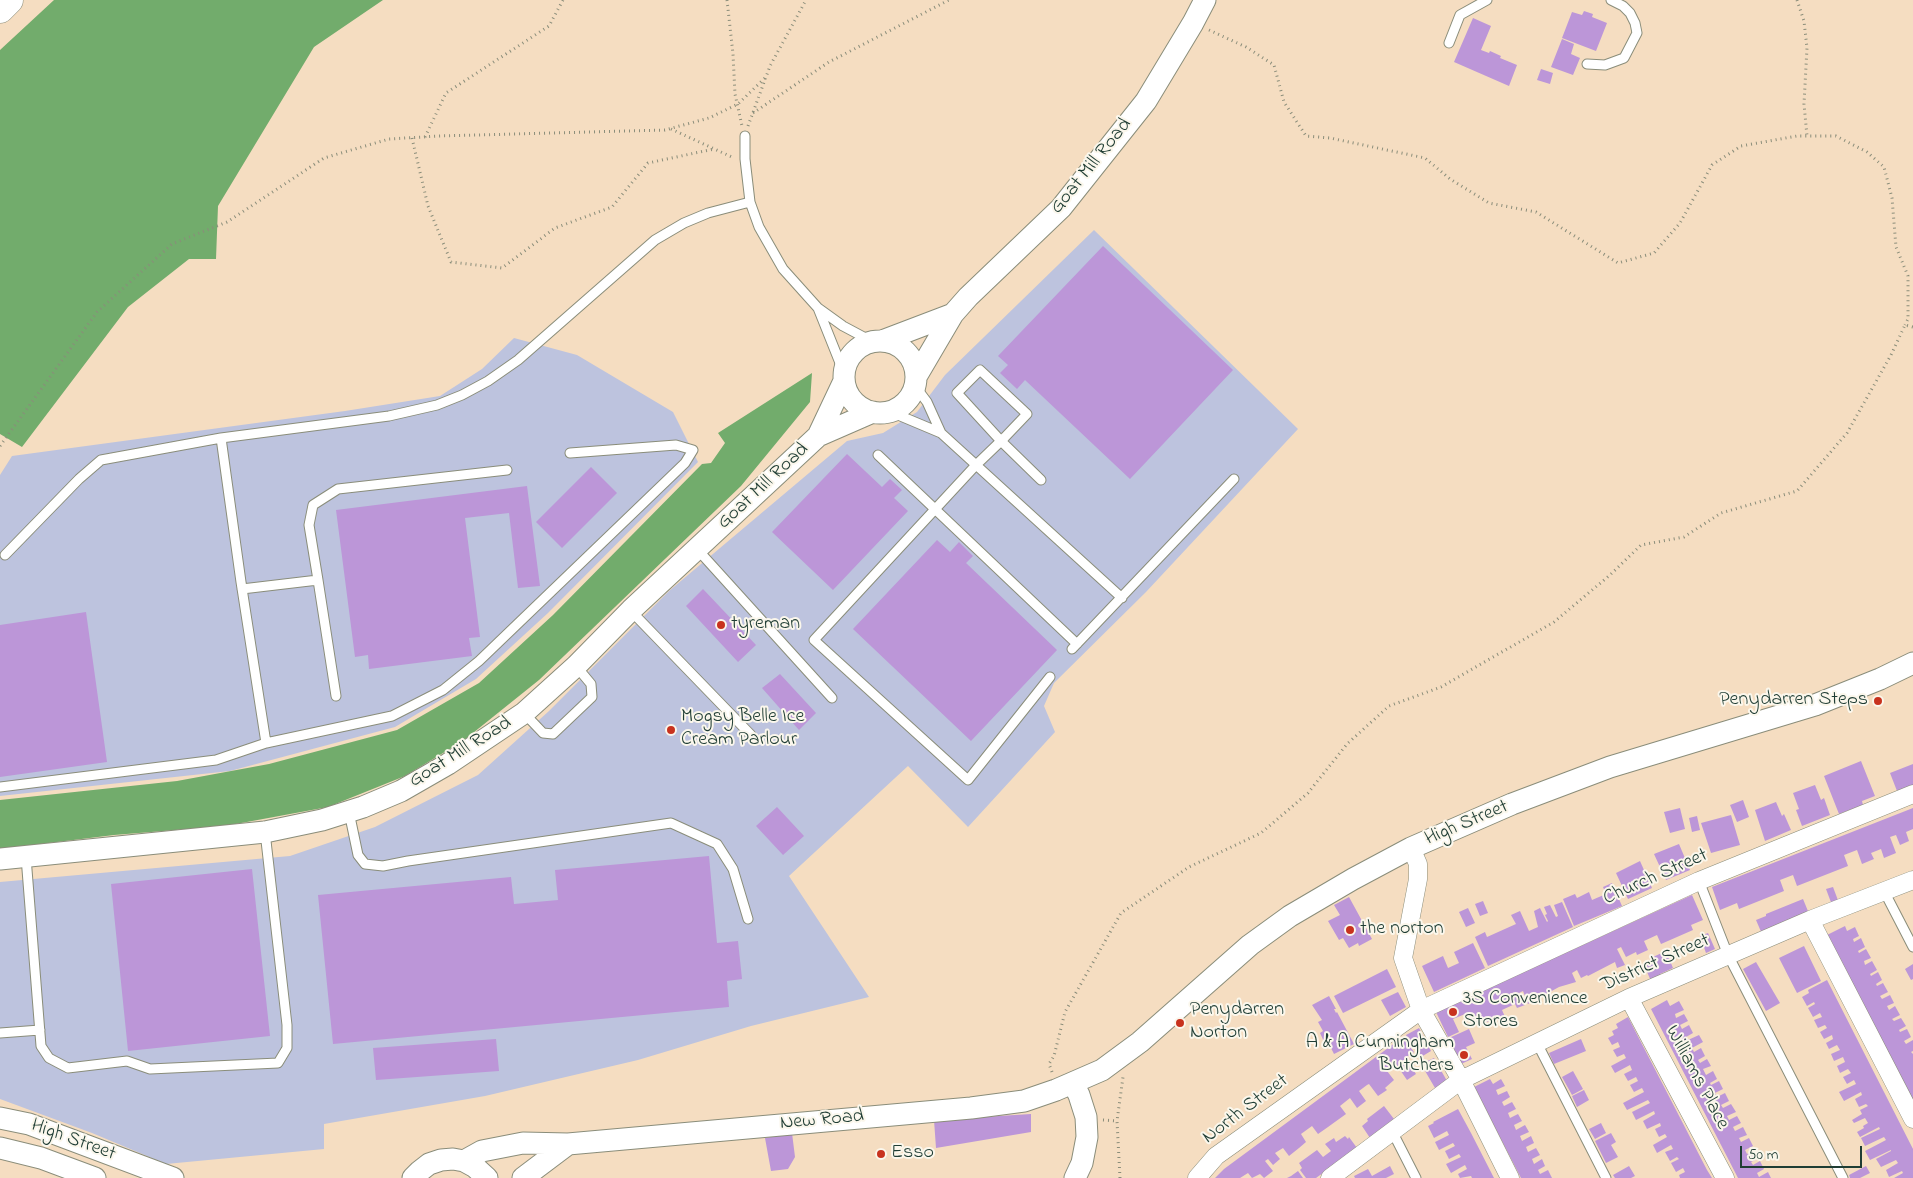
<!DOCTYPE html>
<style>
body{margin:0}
#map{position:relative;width:1913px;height:1178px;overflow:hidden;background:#f5ddc1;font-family:"Indie Flower",sans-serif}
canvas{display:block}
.scale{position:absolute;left:1740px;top:1146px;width:122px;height:22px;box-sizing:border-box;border:2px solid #1f3d34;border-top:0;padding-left:6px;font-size:15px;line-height:18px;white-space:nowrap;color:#1f3d34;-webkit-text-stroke:4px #fbf7ec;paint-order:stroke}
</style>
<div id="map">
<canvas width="1913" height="1178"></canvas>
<div class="scale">50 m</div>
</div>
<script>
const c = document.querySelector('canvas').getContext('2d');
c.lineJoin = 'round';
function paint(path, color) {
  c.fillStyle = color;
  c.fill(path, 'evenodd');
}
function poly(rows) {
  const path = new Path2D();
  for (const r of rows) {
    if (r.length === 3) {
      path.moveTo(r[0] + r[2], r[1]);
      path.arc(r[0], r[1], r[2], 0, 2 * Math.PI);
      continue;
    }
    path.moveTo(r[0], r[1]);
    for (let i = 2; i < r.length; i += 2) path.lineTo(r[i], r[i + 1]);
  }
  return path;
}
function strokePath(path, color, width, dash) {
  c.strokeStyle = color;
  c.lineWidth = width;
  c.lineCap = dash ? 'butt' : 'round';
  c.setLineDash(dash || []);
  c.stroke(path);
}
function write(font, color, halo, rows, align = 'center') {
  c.font = font + ' "Indie Flower",sans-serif';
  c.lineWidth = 4;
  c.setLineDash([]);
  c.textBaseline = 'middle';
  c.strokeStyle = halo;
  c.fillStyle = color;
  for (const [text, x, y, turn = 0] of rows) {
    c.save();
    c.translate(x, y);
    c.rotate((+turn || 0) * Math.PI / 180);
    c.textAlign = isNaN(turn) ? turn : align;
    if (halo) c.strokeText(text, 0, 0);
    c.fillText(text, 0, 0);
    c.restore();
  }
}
paint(poly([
 [1094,230,1298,429,1146,592,1054,683,1044,706,1055,732,968,827,908,766,789,876,869,997,751,1026,638,1060,485,1096,324,1124,324,1149,166,1164,92,1133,0,1099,0,882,290,856,375,827,478,775,549,711,669,591,847,441,883,433,917,412,945,375],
 [514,338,577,355,673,412,698,462,548,613,476,679,395,727,230,771,0,796,0,475,12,456,345,411,440,396,482,369]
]), '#bdc3de');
paint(poly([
 [54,0,383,0,314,47,218,206,216,259,189,259,128,307,22,447,0,434,0,50],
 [812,373,810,402,741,486,539,680,463,741,405,776,328,807,225,826,114,835,0,849,0,800,177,781,269,764,397,730,479,683,553,615,702,464,711,463,725,443,718,433]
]), '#72ac6c');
paint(poly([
 [1584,11,1593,14,1592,17,1607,23,1596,51,1562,38,1572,12,1582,15],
 [1473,18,1491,26,1481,50,1489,53,1490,51,1501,56,1500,58,1517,65,1509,86,1454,62],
 [1562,39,1574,44,1571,54,1580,58,1573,75,1551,67],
 [1541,69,1553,73,1550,84,1537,80],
 [1103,246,1233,370,1130,479,1025,380,1017,389,1000,373,1008,365,998,356],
 [847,454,882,487,890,479,902,490,894,498,908,511,833,590,772,532],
 [591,467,617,493,562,548,536,522],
 [527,486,540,586,518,588,509,513,465,518,480,637,469,638,472,656,369,669,368,655,355,657,336,510],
 [937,540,950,552,959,542,973,556,966,563,1057,650,971,741,853,629],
 [703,589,756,645,738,662,686,606],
 [86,612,107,762,0,777,0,625],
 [780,674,816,713,799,730,762,688],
 [1861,761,1875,796,1862,801,1863,805,1839,814,1824,776],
 [1913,764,1913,785,1897,791,1890,773],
 [1815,785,1821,800,1824,798,1830,815,1802,826,1796,810,1799,809,1793,793],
 [1743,800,1749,817,1737,822,1730,805],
 [1776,802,1782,816,1784,814,1791,830,1765,841,1755,810],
 [777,807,804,836,783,855,756,826],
 [1680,808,1685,829,1670,833,1664,812],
 [1913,808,1913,829,1906,832,1909,841,1900,845,1896,835,1890,837,1896,853,1884,858,1881,849,1871,853,1874,859,1862,864,1857,850,1844,855,1848,866,1797,886,1793,875,1780,880,1784,891,1739,909,1737,903,1720,910,1712,887],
 [1731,815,1740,845,1711,853,1701,823],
 [1697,816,1700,830,1692,832,1689,818],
 [1679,844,1690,870,1666,880,1654,854],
 [709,856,717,943,738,941,742,979,727,981,729,1007,333,1044,318,895,511,877,514,904,558,900,555,870],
 [1640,861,1652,888,1628,899,1616,873],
 [252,869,270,1036,128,1051,111,884],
 [1612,883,1622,906,1574,926,1563,899,1575,894,1577,898,1589,892,1592,900,1606,894,1603,887],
 [1833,887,1839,903,1832,905,1826,889],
 [1692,895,1703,920,1691,925,1693,930,1661,944,1657,935,1644,941,1648,950,1637,955,1636,952,1626,957,1621,947,1617,949,1625,965,1617,968,1615,962,1588,976,1587,975,1581,978,1577,970,1572,973,1576,982,1559,987,1528,1004,1523,991,1519,993,1525,1005,1517,1008,1515,1004,1502,1010,1506,1019,1499,1022,1497,1017,1487,1022,1485,1018,1475,1023,1470,1012,1453,1019,1459,1032,1448,1037,1436,1012],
 [1349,897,1372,939,1359,946,1358,943,1349,948,1343,938,1339,940,1328,921,1340,915,1334,905],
 [1803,899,1810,916,1762,934,1756,920,1766,916,1766,914],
 [1483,901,1488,913,1480,916,1475,904],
 [1562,902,1573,927,1488,966,1475,937,1485,932,1487,937,1516,924,1511,915,1520,911,1529,931,1538,927,1534,911,1540,908,1547,922,1548,921,1545,915,1547,914,1544,907,1550,905,1556,917,1558,916,1554,905],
 [1468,908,1475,923,1466,927,1459,912],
 [1845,926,1847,931,1855,927,1859,936,1853,939,1854,942,1861,938,1865,947,1858,951,1859,953,1866,949,1871,958,1864,961,1865,965,1872,961,1877,970,1870,974,1871,976,1878,972,1882,980,1876,984,1877,986,1883,983,1888,992,1880,996,1882,999,1890,995,1894,1003,1887,1006,1889,1010,1895,1006,1900,1015,1892,1019,1894,1021,1901,1018,1906,1026,1899,1030,1900,1032,1907,1029,1911,1037,1904,1041,1906,1044,1913,1040,1913,1051,1911,1052,1913,1054,1913,1103,1827,935],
 [1708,933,1715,949,1706,953,1700,936],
 [1473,943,1485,968,1434,992,1422,966,1443,956,1448,968,1459,963,1454,952],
 [1804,946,1821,981,1797,993,1779,958],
 [1666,951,1673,968,1660,974,1661,977,1651,981,1644,965,1654,961,1653,957],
 [1756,962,1780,1003,1766,1011,1743,969],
 [1913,964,1913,979,1911,980,1905,969],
 [1387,969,1396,987,1343,1013,1334,996],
 [1827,980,1913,1149,1913,1178,1894,1178,1903,1173,1902,1171,1889,1177,1886,1170,1898,1163,1896,1160,1881,1167,1876,1159,1891,1151,1891,1150,1870,1160,1865,1151,1886,1140,1884,1137,1865,1146,1861,1138,1880,1129,1879,1127,1860,1137,1857,1132,1864,1128,1863,1126,1868,1123,1865,1118,1854,1123,1852,1120,1862,1114,1860,1110,1868,1106,1866,1104,1859,1107,1855,1099,1862,1095,1861,1092,1844,1101,1839,1092,1856,1084,1854,1080,1847,1084,1843,1077,1851,1073,1848,1069,1840,1073,1837,1066,1845,1062,1843,1057,1834,1061,1831,1054,1840,1050,1837,1045,1829,1049,1826,1043,1833,1039,1832,1035,1824,1039,1820,1032,1827,1028,1825,1025,1818,1028,1814,1020,1822,1017,1820,1013,1813,1017,1808,1008,1815,1004,1814,1002,1807,1006,1802,997,1809,993,1808,990],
 [1398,992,1406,1007,1390,1016,1381,1000],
 [1329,996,1336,1009,1334,1009,1336,1013,1337,1012,1354,1044,1334,1054,1329,1044,1326,1046,1320,1033,1323,1031,1318,1022,1322,1020,1312,1005],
 [1667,1000,1670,1006,1679,1001,1684,1010,1675,1014,1676,1018,1684,1014,1688,1021,1680,1025,1682,1029,1689,1025,1693,1033,1686,1037,1688,1040,1699,1035,1703,1042,1692,1048,1694,1052,1701,1048,1705,1056,1698,1060,1700,1063,1707,1059,1711,1066,1703,1069,1706,1075,1713,1071,1717,1079,1710,1083,1711,1085,1719,1081,1723,1089,1715,1093,1717,1097,1725,1093,1729,1101,1721,1105,1723,1108,1731,1104,1736,1112,1727,1116,1729,1120,1737,1116,1741,1123,1733,1127,1735,1131,1743,1127,1747,1135,1739,1138,1741,1142,1749,1138,1753,1146,1745,1150,1747,1154,1755,1150,1759,1158,1751,1162,1753,1165,1760,1161,1764,1169,1757,1173,1759,1177,1768,1172,1771,1178,1738,1178,1651,1009],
 [1628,1017,1707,1170,1712,1178,1680,1178,1679,1175,1685,1172,1683,1168,1676,1172,1671,1163,1679,1159,1677,1157,1670,1161,1665,1152,1673,1149,1671,1145,1657,1153,1653,1145,1667,1137,1665,1134,1659,1137,1655,1129,1661,1126,1660,1123,1647,1129,1643,1121,1655,1114,1654,1111,1636,1120,1632,1112,1650,1103,1648,1100,1627,1110,1623,1103,1644,1092,1642,1088,1634,1092,1630,1085,1638,1081,1636,1077,1628,1081,1624,1074,1632,1070,1630,1065,1615,1073,1611,1066,1626,1058,1624,1054,1617,1057,1613,1050,1620,1047,1618,1042,1612,1045,1608,1038,1614,1035,1612,1031,1618,1028,1616,1024],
 [1419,1028,1431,1051,1421,1057,1415,1045,1412,1047,1406,1035],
 [1469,1029,1475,1043,1466,1047,1472,1059,1461,1064,1449,1038],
 [1403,1037,1414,1052,1405,1058,1416,1074,1407,1080,1396,1064,1387,1071,1394,1080,1385,1088,1387,1090,1378,1096,1369,1084,1367,1085,1359,1091,1366,1101,1357,1108,1350,1098,1340,1106,1346,1114,1328,1127,1318,1134,1312,1126,1301,1134,1306,1142,1299,1148,1289,1156,1283,1148,1275,1153,1280,1159,1273,1165,1268,1159,1265,1161,1273,1171,1264,1178,1260,1174,1252,1178,1248,1173,1240,1178,1215,1178,1224,1169],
 [496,1039,499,1071,376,1080,373,1048],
 [1581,1039,1586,1051,1554,1064,1549,1053],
 [1434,1058,1447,1081,1435,1088,1421,1064],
 [1573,1071,1583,1089,1572,1095,1562,1077],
 [1490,1079,1493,1084,1501,1079,1505,1086,1496,1090,1498,1095,1507,1091,1510,1097,1502,1102,1504,1106,1512,1102,1516,1109,1508,1113,1510,1118,1518,1114,1522,1121,1514,1125,1516,1130,1525,1125,1529,1132,1520,1136,1522,1141,1531,1136,1534,1143,1526,1147,1528,1152,1536,1148,1540,1155,1532,1159,1534,1164,1542,1159,1545,1166,1538,1170,1540,1174,1548,1170,1552,1178,1521,1178,1474,1087],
 [1584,1090,1589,1100,1577,1107,1572,1096],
 [1384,1106,1394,1119,1370,1138,1362,1126,1368,1121,1367,1119],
 [1458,1109,1471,1133,1494,1178,1472,1178,1471,1176,1460,1178,1458,1174,1467,1169,1465,1165,1451,1173,1446,1164,1461,1157,1459,1154,1449,1159,1445,1151,1455,1146,1453,1143,1439,1150,1435,1142,1449,1135,1447,1131,1434,1138,1428,1126,1434,1123,1433,1122],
 [1031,1114,1031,1132,936,1148,934,1120],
 [1601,1123,1606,1133,1595,1139,1589,1129],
 [792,1133,795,1157,788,1169,771,1171,765,1138],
 [1611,1133,1616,1142,1611,1145,1618,1157,1606,1163,1595,1141],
 [1345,1136,1348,1139,1349,1137,1357,1148,1316,1178,1306,1178,1300,1170,1302,1168,1299,1163,1317,1150,1323,1157,1331,1151,1325,1144,1334,1138,1336,1142],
 [1390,1166,1394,1174,1386,1178,1355,1178,1354,1176,1368,1169,1372,1176],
 [1629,1166,1635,1176,1631,1178,1615,1178,1613,1175],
 [1866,1166,1870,1173,1860,1178,1850,1178,1849,1175],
 [1298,1171,1303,1178,1287,1178,1291,1176]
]), '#bc96d8');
const service = poly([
 [1449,43,1460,15,1487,0],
 [1587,64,1605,65,1624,58,1637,33,1635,23,1630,13,1623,6,1611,0],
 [745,136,745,159,750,202,759,227,783,269,818,308],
 [844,373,818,308,843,326,873,342],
 [891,412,941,433,927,402,915,386],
 [941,433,1122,598],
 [878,455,1077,644],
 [1041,480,1001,441,957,393,980,370,1027,414,1005,437,1001,441,976,465,814,640,968,780,1050,677],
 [697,549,832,698],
 [5,555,79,479,101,460,221,438],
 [318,580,309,525,313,505,338,489,507,470],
 [242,589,318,580,336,696],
 [631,611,751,735],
 [1072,649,1234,479],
 [524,713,543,733,553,734,592,697,591,684,576,666],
 [266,743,392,716,443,690,479,661,685,463,693,450,676,445,570,453],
 [0,787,216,760,266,743,241,582,221,438,389,416,437,405,462,395,488,381,518,360,655,240,684,223,708,213,750,202],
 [349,812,358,855,365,864,383,866,408,861,671,823,717,844,733,869,748,919],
 [26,857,41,1046,49,1058,68,1068,127,1061,150,1069,278,1063,287,1048,287,1025,265,832],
 [1699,881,1728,955,1843,1178],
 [1884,891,1913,947],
 [0,1033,40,1030],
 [1537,1043,1606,1178],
 [1392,1131,1416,1178]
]);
const minor = poly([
 [1411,848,1418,864,1418,879,1403,958,1421,1010,1461,1080,1510,1178],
 [1810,920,1913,1119],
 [1629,998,1725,1178],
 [1197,1178,1216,1156,1421,1010,1699,881,1913,794],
 [1330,1178,1461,1080,1629,998,1810,920,1913,880]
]);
const tertiary = poly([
 [882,341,953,314],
 [880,377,36],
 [916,377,953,314,968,297,1061,208,1146,101,1193,23,1205,0],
 [818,436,844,381],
 [0,859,265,832,322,820,363,807,401,791,448,764,524,713,576,666,631,610,818,436,873,412],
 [1073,1083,1079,1095,1086,1117,1087,1137,1082,1163,1075,1178],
 [0,1118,29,1124,173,1178],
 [0,1148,41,1158,95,1178],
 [464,1161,482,1151,523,1143,568,1144,971,1108,1024,1101,1056,1090,1102,1070,1140,1042,1250,945,1290,916,1353,879,1411,848,1512,804,1610,767,1815,705,1880,679,1913,663],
 [413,1178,420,1171,429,1164,441,1160,453,1159,464,1161,475,1167,487,1178],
 [523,1178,568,1144]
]);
const trunk = poly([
 [0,9,9,0]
]);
strokePath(service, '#8a8d7a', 11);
strokePath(minor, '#8a8d7a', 19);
strokePath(tertiary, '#8a8d7a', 23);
strokePath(trunk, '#8a8d7a', 29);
strokePath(poly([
 [727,0,733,54,735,94,742,126],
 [1797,0,1804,21,1807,48,1804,104,1807,136],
 [1209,30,1246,47,1274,65,1284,102,1306,136,1330,138,1425,158,1450,179,1489,203,1536,212,1618,263,1654,253,1680,223,1712,165,1741,146,1797,136,1836,136,1867,152,1884,167,1892,198,1896,247,1908,276,1908,319,1905,325],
 [753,113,829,62,949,0],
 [748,126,770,66,806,0],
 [671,129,734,158],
 [425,137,446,93,549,26,563,0],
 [412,138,428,206,451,262,502,268,555,228,612,207,648,163,714,149],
 [0,446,97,312,172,244,227,222,324,158,389,139,439,136,665,130,709,118,738,104,766,77],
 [1052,1072,1049,1064,1054,1056,1065,1012,1121,913,1189,867,1261,833,1308,793,1347,744,1389,706,1441,687,1554,622,1610,575,1641,545,1684,537,1721,513,1797,491,1847,433,1891,355,1905,325,1913,327],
 [1103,1120,1117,1121],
 [1120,1178,1117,1121,1123,1077]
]), '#8a8d7a', 3, [1, 4]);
strokePath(service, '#fff', 9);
strokePath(minor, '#fff', 18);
strokePath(tertiary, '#fff', 21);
strokePath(trunk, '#fff', 28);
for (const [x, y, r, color] of [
 [721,625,5,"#c8321e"],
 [1878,701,5,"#c8321e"],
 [671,730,5,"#c8321e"],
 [1350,930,5,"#c8321e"],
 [1453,1012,5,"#c8321e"],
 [1180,1023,5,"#c8321e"],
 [1464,1055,5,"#c8321e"],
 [881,1154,5,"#c8321e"]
]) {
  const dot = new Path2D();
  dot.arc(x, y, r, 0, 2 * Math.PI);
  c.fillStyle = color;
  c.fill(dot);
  strokePath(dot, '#fbf7ec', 2);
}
write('20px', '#1f3d34', '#fbf7ec', [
 ["Goat Mill Road",1092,167,-51],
 ["Goat Mill Road",764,487,-43],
 ["Goat Mill Road",461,753,-32],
 ["High Street",1467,824,-23],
 ["Church Street",1656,878,-24],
 ["District Street",1656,964,-24],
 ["Williams Place",1696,1078,62],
 ["North Street",1246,1110,-37],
 ["New Road",822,1121,-5],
 ["High Street",73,1141,20]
]);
write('20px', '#1f3d34', '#fbf7ec', [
 ["tyreman",731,625],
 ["Penydarren Steps",1868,701,"right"],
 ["Mogsy Belle Ice",681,718],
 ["Cream Parlour",681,741],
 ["the norton",1360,930],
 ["3S Convenience",1463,1000],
 ["Stores",1463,1023],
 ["Penydarren",1190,1011],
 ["Norton",1190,1034],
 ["A & A Cunningham",1454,1044,"right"],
 ["Butchers",1454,1067,"right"],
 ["Esso",891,1154]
], 'left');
</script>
